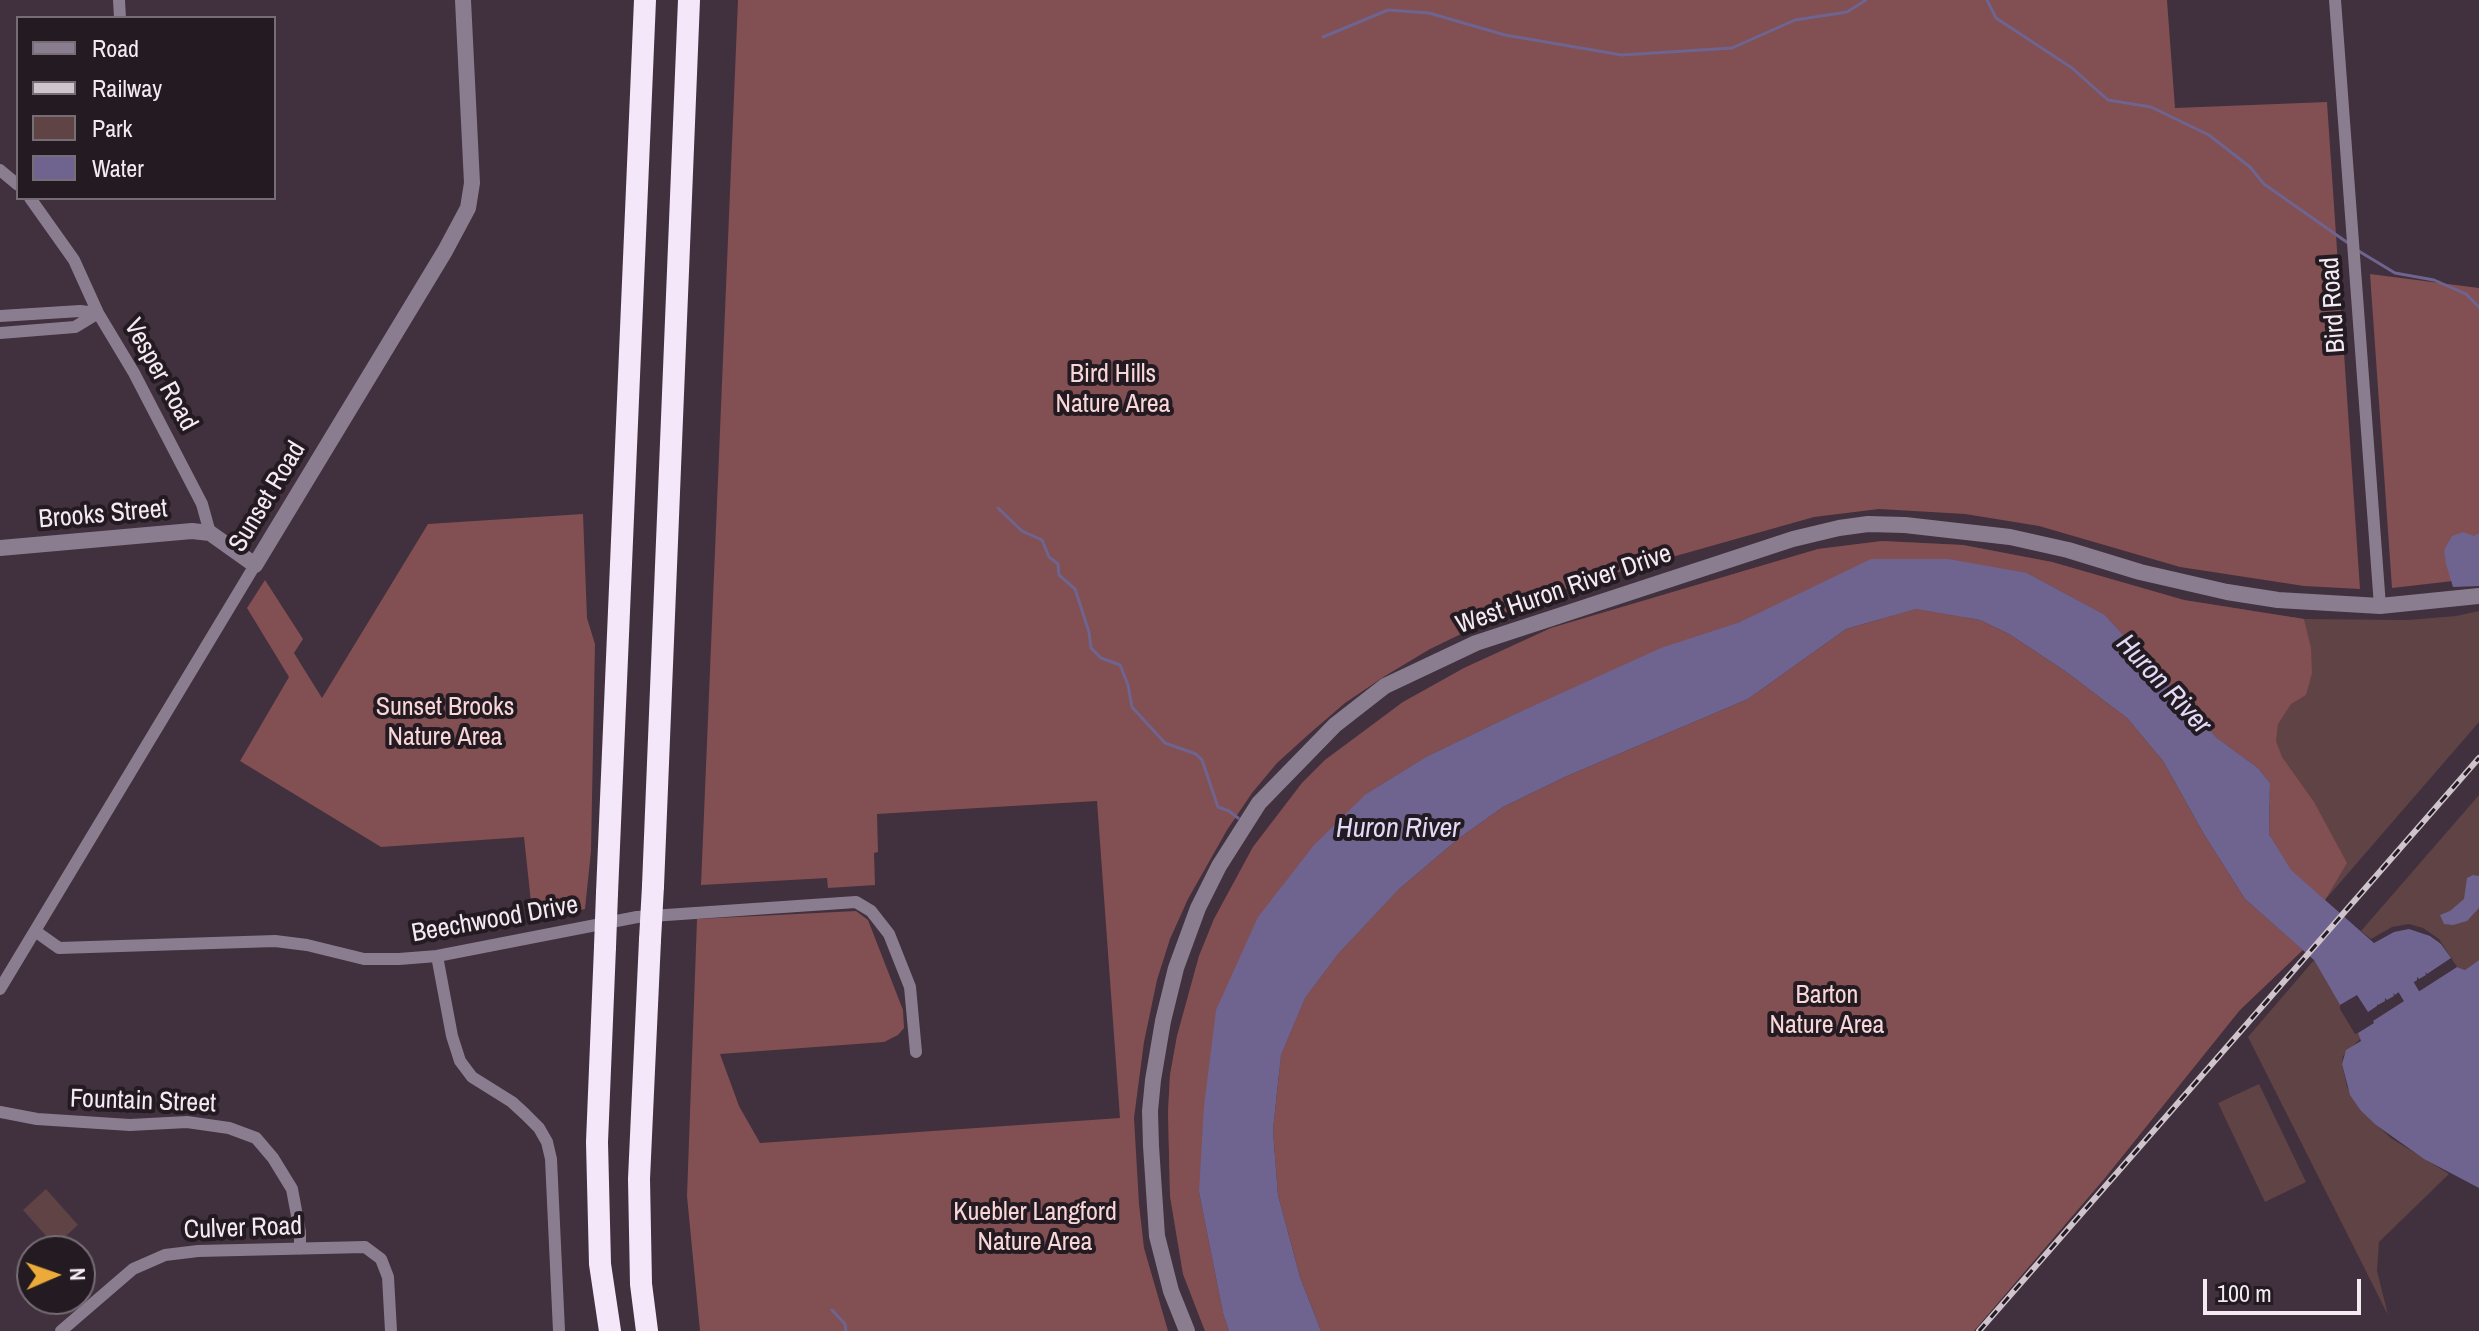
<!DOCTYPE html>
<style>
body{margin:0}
#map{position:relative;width:2479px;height:1331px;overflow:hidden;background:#41303d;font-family:"Archivo Narrow",sans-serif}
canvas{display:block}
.legend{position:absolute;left:16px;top:16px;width:260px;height:184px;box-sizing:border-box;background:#231b21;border:2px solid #776e75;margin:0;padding:10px 14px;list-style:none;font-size:24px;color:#f5eaf2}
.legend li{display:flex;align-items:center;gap:16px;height:40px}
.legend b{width:40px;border:2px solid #776e75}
.north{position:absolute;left:16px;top:1235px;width:80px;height:80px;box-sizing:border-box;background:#231b21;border:2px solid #776e75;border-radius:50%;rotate:88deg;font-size:22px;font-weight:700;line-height:32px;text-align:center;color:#f5eaf2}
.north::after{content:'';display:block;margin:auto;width:28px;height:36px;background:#ebaa39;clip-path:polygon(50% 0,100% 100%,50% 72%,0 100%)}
.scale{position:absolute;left:2203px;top:1279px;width:158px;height:36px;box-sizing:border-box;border:4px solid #f5eaf2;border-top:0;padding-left:10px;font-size:24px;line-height:28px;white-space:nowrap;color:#f5eaf2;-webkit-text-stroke:6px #231b21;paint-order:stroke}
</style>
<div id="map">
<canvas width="2479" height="1331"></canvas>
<ul class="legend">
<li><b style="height:10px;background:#897d8f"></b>Road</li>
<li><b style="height:10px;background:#cfc3cc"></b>Railway</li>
<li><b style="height:22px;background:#604344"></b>Park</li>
<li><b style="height:22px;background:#6e648f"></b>Water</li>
</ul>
<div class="north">N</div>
<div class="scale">100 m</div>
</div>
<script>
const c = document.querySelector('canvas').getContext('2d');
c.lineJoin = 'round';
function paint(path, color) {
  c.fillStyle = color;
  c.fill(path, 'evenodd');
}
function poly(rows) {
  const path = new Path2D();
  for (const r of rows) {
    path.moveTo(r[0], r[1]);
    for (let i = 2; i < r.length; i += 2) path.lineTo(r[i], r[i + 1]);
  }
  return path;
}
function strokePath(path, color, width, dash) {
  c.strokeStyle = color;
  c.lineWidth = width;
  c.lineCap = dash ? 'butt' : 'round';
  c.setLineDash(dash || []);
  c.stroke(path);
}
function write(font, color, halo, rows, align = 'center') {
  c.font = font + ' "Archivo Narrow",sans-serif';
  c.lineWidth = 8;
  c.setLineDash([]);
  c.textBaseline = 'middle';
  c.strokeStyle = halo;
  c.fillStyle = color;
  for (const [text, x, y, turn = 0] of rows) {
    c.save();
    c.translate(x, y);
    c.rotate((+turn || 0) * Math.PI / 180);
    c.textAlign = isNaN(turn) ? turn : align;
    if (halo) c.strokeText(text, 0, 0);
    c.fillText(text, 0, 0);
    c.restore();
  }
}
paint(poly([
 [1882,541,1963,545,2005,553,2052,562,2184,600,2304,619,2408,620,2456,616,2479,611,2479,722,2325,900,2290,870,2269,801,2271,792,2268,780,2258,768,2217,738,2105,615,1740,622,1515,714,1199,1192,1223,1313,1229,1331,1205,1331,1183,1274,1170,1196,1168,1112,1170,1075,1177,1036,1199,956,1214,919,1253,847,1302,783,1325,760,1403,702,1464,668,1551,628,1818,549],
 [2479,795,2479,960,2465,970,2457,967,2439,939,2423,928,2409,924,2392,927,2371,939,2361,931],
 [2314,960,2340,1005,2340,1009,2355,1034,2358,1033,2361,1038,2343,1056,2342,1064,2347,1087,2361,1111,2391,1138,2449,1174,2379,1242,2377,1271,2388,1315,2248,1037],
 [2259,1084,2306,1182,2265,1202,2218,1103],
 [46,1189,78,1225,55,1246,23,1210]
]), '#604344');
paint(poly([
 [738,0,2167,0,2175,108,2327,102,2360,589,2304,586,2180,567,2039,526,1965,514,1879,509,1814,517,1587,581,1517,607,1430,649,1385,676,1345,703,1309,734,1277,763,1252,793,1227,830,1188,899,1170,939,1157,980,1144,1042,1134,1118,1139,1204,1144,1248,1168,1331,700,1331,687,1196,697,919,856,911,868,920,903,1010,904,1028,898,1035,884,1042,720,1054,739,1106,760,1143,1120,1118,1097,801,877,814,878,852,874,853,875,885,828,888,827,878,701,885],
 [2370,274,2479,288,2479,578,2392,588],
 [583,514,587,618,595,644,591,851,585,909,533,921,524,837,381,847,240,761,289,677,247,608,265,580,303,639,294,653,322,698,428,524],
 [1882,541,1963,545,2005,553,2052,562,2184,600,2304,619,2311,648,2312,673,2306,695,2291,704,2278,724,2276,741,2282,757,2314,802,2347,863,2325,900,2290,870,2269,834,2270,783,2258,768,2217,738,2105,615,2027,573,1740,622,1661,649,1515,714,1426,757,1366,794,1199,1192,1223,1313,1229,1331,1205,1331,1183,1274,1170,1196,1168,1112,1170,1075,1177,1036,1199,956,1214,919,1253,847,1302,783,1325,760,1403,702,1464,668,1551,628,1818,549],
 [1916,609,1980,620,2009,634,2065,671,2127,718,2163,761,2205,836,2245,899,2303,950,2240,1010,2105,1178,1974,1331,1321,1331,1300,1277,1278,1195,1273,1130,1281,1055,1305,998,1338,954,1398,890,1458,839,1503,807,1567,776,1748,699,1846,629]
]), '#824f53');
paint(poly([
 [2463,532,2474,536,2479,533,2479,586,2453,587,2446,564,2444,550,2452,536],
 [1871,559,1948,559,2027,573,2105,615,2217,738,2258,768,2270,783,2269,834,2291,870,2374,943,2394,932,2409,929,2430,936,2441,944,2451,958,2427,974,2425,972,2426,975,2419,979,2417,977,2417,980,2403,990,2401,988,2401,990,2395,995,2393,993,2394,996,2387,1000,2385,998,2385,1001,2378,1005,2377,1004,2377,1006,2368,1012,2357,995,2340,1005,2314,960,2245,899,2205,836,2163,761,2127,718,2065,671,2009,634,1980,620,1916,609,1846,629,1748,699,1567,776,1503,807,1458,839,1398,890,1338,954,1305,998,1281,1055,1273,1130,1278,1195,1300,1277,1321,1331,1229,1331,1223,1313,1199,1192,1204,1106,1216,1010,1258,917,1314,845,1366,794,1426,757,1515,714,1661,648,1740,622],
 [2473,875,2479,876,2479,908,2467,921,2453,925,2444,924,2440,915,2450,911,2464,899,2467,878],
 [2479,960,2479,1188,2424,1159,2376,1125,2361,1111,2350,1095,2342,1064,2346,1050,2361,1041,2358,1033,2374,1023,2373,1021,2457,967,2465,970]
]), '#6e648f');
strokePath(poly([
 [1987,0,1996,18,2072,68,2108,100,2151,107,2209,135,2250,167,2264,184,2348,243],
 [1323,37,1388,10,1429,13,1505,35,1622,55,1732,48,1795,20,1847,12,1866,0],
 [2357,250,2395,273,2434,280,2466,294,2479,307],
 [998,508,1022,531,1042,540,1049,557,1058,564,1059,575,1075,589,1089,632,1091,648,1101,658,1120,665,1128,685,1132,707,1165,743,1196,754,1202,760,1218,807,1229,811,1238,818],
 [832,1310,845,1324,846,1331]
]), '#6e648f', 3);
strokePath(poly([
 [2387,973,2406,987,2412,997,2430,1012]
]), '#6e648f', 18);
strokePath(poly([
 [119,0,120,18],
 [2335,0,2380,606],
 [0,170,18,185],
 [30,198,74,260,98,313,134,373,202,504,210,533],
 [0,316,80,311,98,313],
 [0,333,75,327,98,313],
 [35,931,59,948,275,941,307,945,364,959,399,959,437,956,637,917,856,902,871,911,889,934,910,987,916,1052],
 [437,956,452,1036,460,1061,472,1077,512,1102,525,1114,539,1128,547,1142,551,1159,559,1331],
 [0,989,255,565],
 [0,1112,37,1119,130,1125,187,1122,229,1128,256,1138,273,1158,292,1189,300,1232,300,1249],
 [61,1331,133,1269,165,1255,198,1251,365,1247,381,1259,388,1277,391,1331]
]), '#897d8f', 12);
strokePath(poly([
 [0,548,192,531,210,533,255,565,445,251,468,208,472,183,463,0],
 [1187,1331,1171,1291,1157,1236,1151,1146,1150,1111,1153,1080,1163,1021,1176,968,1198,908,1219,866,1259,803,1335,725,1385,686,1476,643,1793,539,1839,528,1868,524,1905,525,2010,537,2068,550,2140,572,2227,592,2278,600,2380,606,2479,596]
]), '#897d8f', 16);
strokePath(poly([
 [653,886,689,0],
 [607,893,645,0],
 [605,947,597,1142,600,1264,610,1331],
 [647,1331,641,1284,639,1179,650,940]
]), '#f3e7f9', 22);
const rail = poly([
 [1979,1331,2479,758]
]);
strokePath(rail, '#cfc3cc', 6);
strokePath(rail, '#231b21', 3, [9]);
strokePath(poly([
 [650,940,653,886],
 [605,947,607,893]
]), '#f3e7f9', 22);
write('26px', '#f5eaf2', '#231b21', [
 ["Bird Road",2334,305,-94],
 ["Vesper Road",160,375,61],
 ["Sunset Road",268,497,-59],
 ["Brooks Street",103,515,-5],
 ["West Huron River Drive",1564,590,-19],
 ["Beechwood Drive",495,920,-10],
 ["Fountain Street",143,1102,2],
 ["Culver Road",243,1229,-2]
]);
write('26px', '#f9d6d7', '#231b21', [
 ["Bird Hills",1113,375],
 ["Nature Area",1113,405],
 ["Sunset Brooks",445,708],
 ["Nature Area",445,738],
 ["Barton",1827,996],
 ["Nature Area",1827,1026],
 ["Kuebler Langford",1035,1213],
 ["Nature Area",1035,1243]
]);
write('italic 28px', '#e1dbf7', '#231b21', [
 ["Huron River",2163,685,47],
 ["Huron River",1398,829]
]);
</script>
